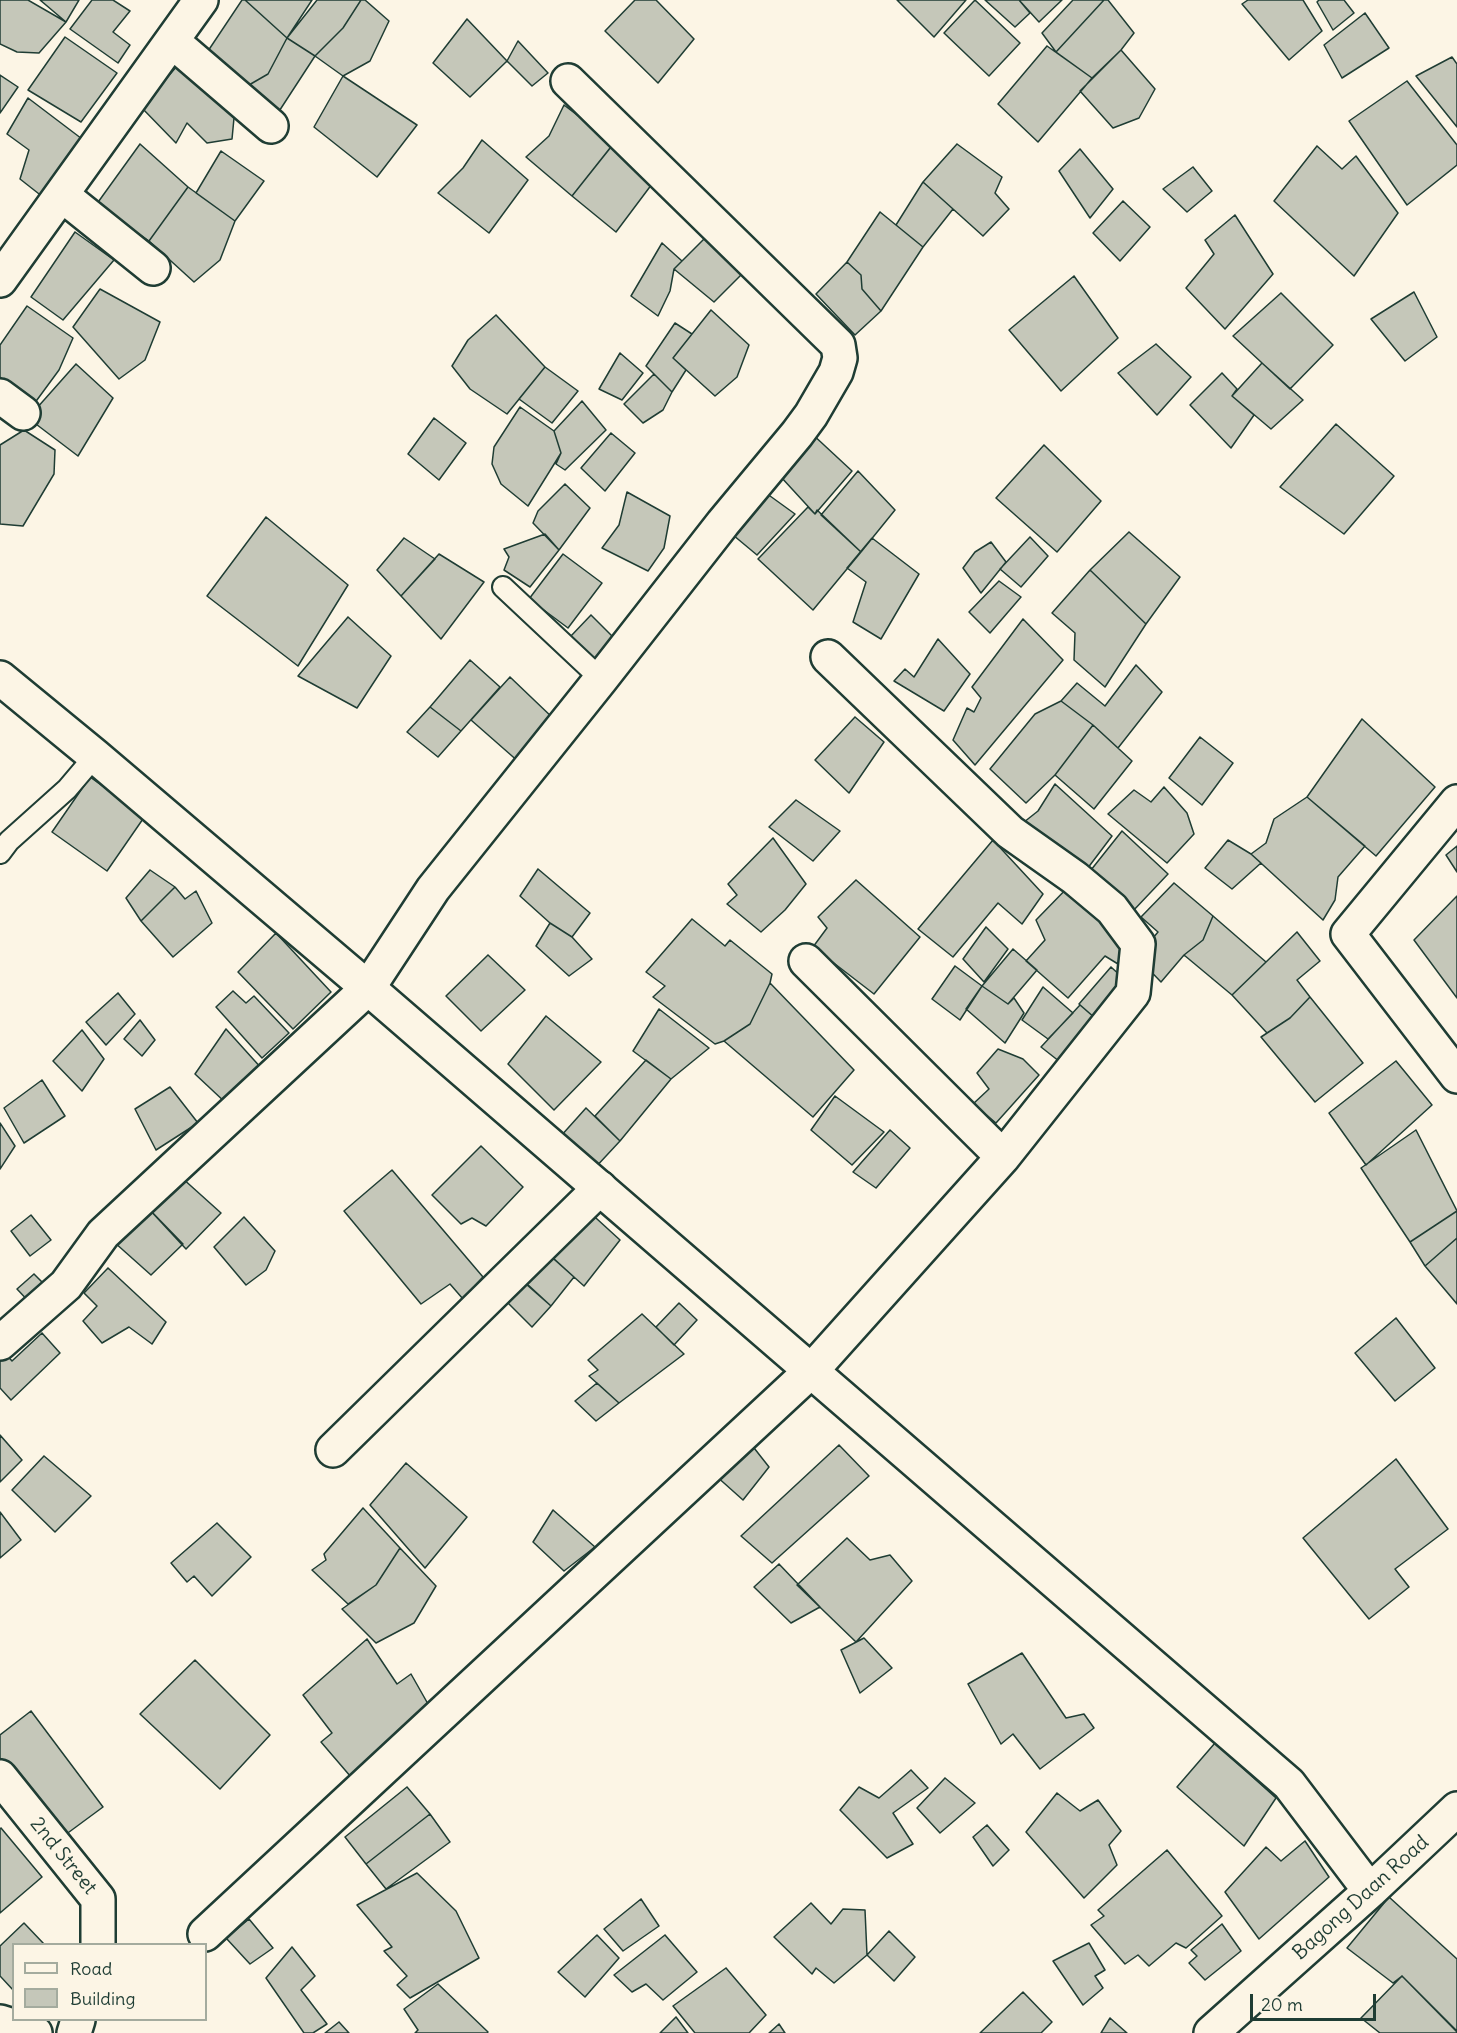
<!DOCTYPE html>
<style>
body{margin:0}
#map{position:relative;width:1457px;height:2033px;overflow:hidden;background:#fcf5e5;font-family:Delius,sans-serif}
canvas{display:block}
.legend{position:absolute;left:12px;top:1943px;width:195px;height:78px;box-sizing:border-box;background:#fcf5e5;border:2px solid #a4ab9e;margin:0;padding:8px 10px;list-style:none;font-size:18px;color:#1f3d34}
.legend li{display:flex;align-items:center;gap:12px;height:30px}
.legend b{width:30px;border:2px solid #a4ab9e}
.scale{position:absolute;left:1250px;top:1994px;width:126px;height:27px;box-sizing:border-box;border:3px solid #1f3d34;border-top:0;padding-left:8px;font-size:18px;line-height:21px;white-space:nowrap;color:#1f3d34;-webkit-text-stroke:4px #fcf5e5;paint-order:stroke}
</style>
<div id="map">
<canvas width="1457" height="2033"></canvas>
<ul class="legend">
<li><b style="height:8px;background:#fcf5e5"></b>Road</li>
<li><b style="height:16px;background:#c5c7b9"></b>Building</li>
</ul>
<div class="scale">20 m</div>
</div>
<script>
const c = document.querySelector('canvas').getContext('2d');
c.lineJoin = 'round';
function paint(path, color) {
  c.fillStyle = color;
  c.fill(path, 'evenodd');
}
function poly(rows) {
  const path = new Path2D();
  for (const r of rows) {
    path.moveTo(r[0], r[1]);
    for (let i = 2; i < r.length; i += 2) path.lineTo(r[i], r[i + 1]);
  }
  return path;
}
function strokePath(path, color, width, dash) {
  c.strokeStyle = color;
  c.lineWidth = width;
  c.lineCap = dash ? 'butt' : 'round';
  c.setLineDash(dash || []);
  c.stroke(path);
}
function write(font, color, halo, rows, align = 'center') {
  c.font = font + ' Delius,sans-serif';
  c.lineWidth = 6;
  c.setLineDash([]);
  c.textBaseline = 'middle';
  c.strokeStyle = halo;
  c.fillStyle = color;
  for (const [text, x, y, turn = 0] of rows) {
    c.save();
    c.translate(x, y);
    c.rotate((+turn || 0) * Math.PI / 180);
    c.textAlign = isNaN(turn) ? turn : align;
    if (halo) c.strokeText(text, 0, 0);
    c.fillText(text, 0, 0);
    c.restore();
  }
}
const building = poly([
 [0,0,28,0,66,22,39,53,17,52,0,44,0,0],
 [40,0,79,0,66,22,40,0],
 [92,0,113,0,130,11,113,32,130,45,118,63,70,29,92,0],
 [242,0,245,0,287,38,268,74,242,89,206,54,242,0],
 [245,0,312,0,287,38,245,0],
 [317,0,361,0,343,28,315,56,287,38,317,0],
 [361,0,365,0,389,21,370,61,343,76,315,56,343,28,361,0],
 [635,0,656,0,694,39,658,83,605,31,635,0],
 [897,0,966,0,934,37,897,0],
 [975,0,1020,43,989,76,944,33,975,0],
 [985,0,1019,0,1030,13,1015,27,985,0],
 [1019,0,1062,0,1039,22,1019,0],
 [1073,0,1104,0,1056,52,1042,33,1073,0],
 [1104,0,1108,0,1134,33,1121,50,1092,78,1056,52,1104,0],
 [1248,0,1303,0,1322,31,1289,60,1242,4,1248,0],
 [1319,0,1344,0,1354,13,1333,30,1317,2,1319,0],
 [1365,13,1389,48,1342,78,1324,45,1365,13],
 [467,19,507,61,470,97,433,63,467,19],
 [65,37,117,73,81,122,28,90,65,37],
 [287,38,315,56,274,119,242,89,268,74,287,38],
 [518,41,548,73,532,86,507,61,518,41],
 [1047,46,1092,78,1038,142,998,104,1047,46],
 [1121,50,1155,89,1139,118,1113,128,1080,91,1121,50],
 [1452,57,1457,64,1457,127,1416,76,1452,57],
 [178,65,234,118,232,139,207,143,187,123,176,143,141,107,178,65],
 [0,75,18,87,0,113,0,75],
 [343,76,417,125,377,177,314,127,343,76],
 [1407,81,1457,145,1457,165,1407,205,1349,121,1407,81],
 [28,98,90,145,48,201,20,179,29,150,7,134,28,98],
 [564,105,614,143,572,196,526,157,549,136,564,105],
 [482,140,528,180,489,233,438,193,463,168,482,140],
 [140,144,188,187,149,241,96,205,140,144],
 [957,144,1002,177,995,193,1009,209,983,236,923,182,957,144],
 [1317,146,1342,169,1356,156,1398,213,1354,276,1274,201,1317,146],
 [611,147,652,184,616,232,572,196,611,147],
 [1080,149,1113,189,1090,218,1059,171,1080,149],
 [221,151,264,181,235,221,196,193,221,151],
 [1193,167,1212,191,1187,212,1163,189,1193,167],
 [923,182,953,209,923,247,896,225,923,182],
 [188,187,235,221,220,260,194,282,149,241,188,187],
 [1123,201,1150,227,1120,261,1093,233,1123,201],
 [880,212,923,247,881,311,862,289,861,275,847,262,880,212],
 [1235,215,1273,274,1225,329,1186,288,1214,254,1205,240,1235,215],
 [713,230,748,268,714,302,674,269,713,230],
 [75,232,114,260,63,320,31,297,75,232],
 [662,243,682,261,674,269,670,291,658,316,631,296,662,243],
 [847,262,861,275,862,289,881,311,855,335,816,294,847,262],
 [1074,276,1118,338,1061,391,1009,330,1074,276],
 [100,289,160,322,145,360,119,379,73,327,100,289],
 [1414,292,1437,337,1405,361,1371,319,1414,292],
 [1281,293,1333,345,1290,389,1233,336,1281,293],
 [27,306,73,338,59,370,34,404,0,377,0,345,27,306],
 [711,310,749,345,737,377,715,396,673,358,711,310],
 [496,315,545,367,507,414,470,389,452,366,468,340,496,315],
 [675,323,692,334,673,358,686,370,672,392,646,366,675,323],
 [1156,344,1191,377,1157,415,1118,373,1156,344],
 [620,353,643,373,622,400,599,389,620,353],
 [1262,363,1303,400,1271,429,1232,396,1262,363],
 [76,364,113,398,78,456,28,418,76,364],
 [545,367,578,391,552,423,519,399,545,367],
 [1222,373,1237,389,1232,396,1254,415,1231,448,1190,405,1222,373],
 [654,374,672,392,663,410,643,423,624,404,654,374],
 [582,401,606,430,565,470,556,464,561,453,554,431,582,401],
 [520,407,554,431,561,453,528,506,501,484,492,464,494,447,520,407],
 [434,418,466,443,439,480,408,454,434,418],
 [1336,424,1394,476,1344,534,1280,487,1336,424],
 [24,430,55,450,54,474,23,526,0,524,0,445,24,430],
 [810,432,852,471,815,514,781,477,810,432],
 [611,433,635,453,605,491,581,468,611,433],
 [1044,445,1101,501,1057,552,996,498,1044,445],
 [858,471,895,510,861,552,821,515,858,471],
 [565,484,590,508,559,550,533,523,538,511,565,484],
 [759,488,795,514,757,555,727,530,759,488],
 [627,492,670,516,664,548,648,571,602,548,619,525,627,492],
 [808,507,815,514,817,510,861,552,813,610,758,559,808,507],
 [266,517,348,585,298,666,207,596,266,517],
 [1129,532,1180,577,1146,624,1090,570,1129,532],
 [545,534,559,550,530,587,504,570,509,557,504,549,545,534],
 [1030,537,1048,556,1021,587,1000,569,1030,537],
 [404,538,435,559,401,596,377,570,404,538],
 [872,538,919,574,881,639,853,622,866,582,847,568,872,538],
 [991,542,1006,562,981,593,963,568,975,552,991,542],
 [439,554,484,582,441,639,401,596,439,554],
 [563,554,602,583,568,628,529,599,563,554],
 [1090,570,1146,624,1105,687,1074,660,1075,633,1052,613,1090,570],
 [999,581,1021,597,990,633,969,612,999,581],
 [591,615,622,646,602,667,570,637,591,615],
 [348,617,391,656,357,708,298,676,348,617],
 [1023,619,1063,660,975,765,953,740,967,708,974,712,981,698,972,687,1023,619],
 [938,639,970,674,944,711,894,681,905,669,914,677,938,639],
 [470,660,500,687,461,731,430,707,470,660],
 [1136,665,1162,692,1118,748,1093,725,1061,701,1077,683,1105,706,1136,665],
 [510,677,555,720,520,763,471,720,510,677],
 [1061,701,1093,725,1055,775,1026,803,990,769,1035,714,1061,701],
 [430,707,461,731,438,757,407,732,430,707],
 [855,717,884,742,849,793,815,760,855,717],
 [1362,719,1435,787,1376,856,1307,797,1362,719],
 [1093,725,1132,761,1094,809,1055,775,1093,725],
 [1200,737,1233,763,1202,805,1169,778,1200,737],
 [90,777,145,816,107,871,52,832,90,777],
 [1055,784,1112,836,1081,877,1014,830,1038,811,1055,784],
 [1164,787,1187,813,1194,834,1167,863,1108,814,1134,790,1151,802,1164,787],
 [1307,797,1365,846,1338,877,1335,900,1323,920,1251,854,1266,843,1274,819,1307,797],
 [796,800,840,831,813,861,769,827,796,800],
 [1122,831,1168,874,1132,912,1087,875,1122,831],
 [773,838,806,884,785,910,761,932,727,904,737,895,728,884,773,838],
 [993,840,1043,894,1022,924,998,903,953,957,918,929,993,840],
 [1228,840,1251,854,1261,863,1232,889,1205,868,1228,840],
 [1457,846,1457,872,1446,855,1457,846],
 [538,869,590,913,572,937,550,923,520,896,538,869],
 [150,870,175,887,141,921,126,898,150,870],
 [856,880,920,937,874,994,813,947,827,928,818,917,856,880],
 [1075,880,1132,949,1118,964,1105,956,1068,998,1026,961,1045,940,1036,920,1075,880],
 [1174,883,1213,916,1203,940,1184,955,1161,982,1137,957,1158,932,1141,917,1174,883],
 [175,887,185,899,196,891,212,923,173,957,141,921,175,887],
 [1457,896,1457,998,1414,940,1457,896],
 [1213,916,1266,962,1232,995,1184,955,1203,940,1213,916],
 [692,919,725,946,730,940,772,974,770,983,750,1024,724,1041,715,1044,653,997,665,986,646,972,692,919],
 [550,923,572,937,592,959,569,976,536,946,550,923],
 [986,927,1008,949,984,982,963,959,986,927],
 [1297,932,1320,961,1297,980,1310,997,1290,1018,1267,1033,1232,995,1297,932],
 [276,933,331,992,293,1029,238,972,276,933],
 [1013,949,1037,970,1008,1004,982,986,1013,949],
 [488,955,525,990,481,1031,446,996,488,955],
 [955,966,982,986,960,1020,932,999,955,966],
 [1111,967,1134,988,1103,1025,1079,1004,1111,967],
 [770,983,854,1070,813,1117,724,1041,750,1024,770,983],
 [982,986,1008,1004,1014,998,1024,1013,1005,1043,966,1009,982,986],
 [1043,987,1073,1013,1048,1039,1022,1020,1043,987],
 [233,991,246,1003,254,996,289,1033,262,1058,216,1007,233,991],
 [118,993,135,1014,106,1045,86,1022,118,993],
 [1310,997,1363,1063,1315,1102,1261,1037,1290,1018,1310,997],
 [1080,1005,1103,1025,1069,1069,1041,1047,1080,1005],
 [659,1009,709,1048,671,1079,633,1051,659,1009],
 [546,1016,601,1062,554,1110,508,1064,546,1016],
 [140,1020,155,1040,142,1056,124,1039,140,1020],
 [226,1029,263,1070,227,1104,195,1074,226,1029],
 [82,1030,104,1059,82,1091,53,1061,82,1030],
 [998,1049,1023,1059,1039,1075,996,1123,973,1104,989,1089,977,1073,998,1049],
 [646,1060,671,1079,620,1141,595,1116,646,1060],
 [1396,1061,1432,1105,1366,1165,1329,1113,1396,1061],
 [42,1080,65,1116,24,1143,4,1108,42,1080],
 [170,1087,198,1123,156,1150,135,1109,170,1087],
 [835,1096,884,1132,852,1165,811,1130,835,1096],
 [586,1108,620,1141,593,1170,560,1137,586,1108],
 [0,1123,15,1146,0,1169,0,1123],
 [890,1130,910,1148,876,1188,853,1172,890,1130],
 [1416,1130,1457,1211,1410,1242,1361,1168,1416,1130],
 [481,1146,523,1187,486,1226,472,1218,461,1224,432,1195,481,1146],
 [392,1170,483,1277,463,1299,450,1284,421,1304,344,1211,392,1170],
 [181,1177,221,1213,186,1249,148,1208,181,1177],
 [148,1208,183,1244,151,1275,114,1242,148,1208],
 [585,1208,620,1240,584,1286,546,1252,585,1208],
 [1457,1211,1457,1238,1425,1266,1410,1242,1457,1211],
 [31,1215,51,1240,30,1256,11,1231,31,1215],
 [244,1217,275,1251,266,1270,246,1285,214,1247,244,1217],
 [1457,1238,1457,1304,1425,1266,1457,1238],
 [541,1247,574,1277,551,1306,518,1277,541,1247],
 [108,1268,166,1322,152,1344,129,1327,102,1343,83,1321,97,1306,84,1293,108,1268],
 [34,1274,48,1288,32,1305,17,1289,34,1274],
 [526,1283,551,1306,532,1327,507,1302,526,1283],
 [679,1303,697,1320,674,1345,656,1327,679,1303],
 [642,1314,684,1354,619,1403,589,1376,598,1370,588,1360,642,1314],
 [1396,1318,1435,1368,1395,1401,1355,1353,1396,1318],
 [42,1333,60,1353,11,1400,0,1388,0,1357,5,1353,12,1361,42,1333],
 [597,1383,619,1403,596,1421,575,1401,597,1383],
 [0,1435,22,1460,0,1482,0,1435],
 [747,1439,769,1467,743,1500,715,1475,747,1439],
 [839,1445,869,1476,772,1563,741,1536,839,1445],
 [44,1456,91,1496,55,1532,12,1490,44,1456],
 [1396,1459,1448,1529,1395,1569,1409,1587,1369,1619,1303,1538,1396,1459],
 [406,1463,467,1517,425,1568,370,1505,406,1463],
 [363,1508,400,1548,376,1585,348,1604,312,1570,326,1560,324,1554,363,1508],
 [553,1510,595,1547,564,1571,533,1542,553,1510],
 [0,1512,21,1540,0,1558,0,1512],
 [217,1523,251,1557,212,1596,194,1576,187,1582,171,1563,217,1523],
 [847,1538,870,1560,890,1555,912,1581,856,1642,797,1585,847,1538],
 [400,1548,436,1586,414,1623,376,1643,342,1609,376,1585,400,1548],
 [779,1564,820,1607,791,1623,754,1587,779,1564],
 [864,1638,892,1668,860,1693,841,1650,864,1638],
 [367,1639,397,1684,411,1674,432,1711,351,1777,321,1742,332,1733,303,1695,367,1639],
 [1022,1653,1066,1718,1084,1714,1094,1728,1040,1769,1013,1734,1001,1744,968,1684,1022,1653],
 [195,1660,270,1735,220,1789,140,1714,195,1660],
 [31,1711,103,1807,61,1838,0,1758,0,1735,31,1711],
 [1215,1743,1276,1798,1244,1846,1177,1787,1215,1743],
 [911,1770,928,1788,893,1813,913,1844,887,1858,840,1810,859,1787,879,1798,911,1770],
 [945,1778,975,1803,940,1833,917,1808,945,1778],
 [407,1787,430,1814,366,1864,345,1837,407,1787],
 [1057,1793,1080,1811,1098,1800,1121,1831,1109,1845,1117,1865,1084,1898,1026,1832,1057,1793],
 [430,1814,450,1842,386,1889,366,1864,430,1814],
 [987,1825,1009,1850,993,1866,973,1837,987,1825],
 [1,1828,42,1877,0,1913,0,1829,1,1828],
 [1305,1841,1329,1877,1259,1939,1225,1892,1266,1847,1281,1861,1305,1841],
 [1167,1850,1222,1916,1186,1948,1176,1943,1149,1966,1138,1955,1125,1964,1091,1925,1104,1916,1098,1910,1167,1850],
 [417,1873,456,1911,479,1958,410,1998,397,1985,407,1976,384,1951,392,1947,357,1905,417,1873],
 [1389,1897,1457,1959,1457,2031,1402,1976,1393,1983,1347,1948,1389,1897],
 [641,1899,659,1926,623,1951,604,1929,641,1899],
 [811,1903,831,1924,843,1909,865,1910,867,1955,834,1983,816,1968,812,1974,774,1937,811,1903],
 [249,1919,273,1948,250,1964,226,1938,249,1919],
 [24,1923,44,1944,14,1944,14,1991,0,1976,0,1946,24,1923],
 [1222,1924,1241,1951,1205,1980,1189,1963,1197,1956,1191,1950,1222,1924],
 [889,1931,915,1957,894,1981,867,1955,889,1931],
 [597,1935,619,1958,585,1997,558,1972,597,1935],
 [665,1935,697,1972,663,2000,646,1984,632,1992,614,1975,665,1935],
 [1089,1943,1105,1970,1095,1976,1103,1988,1083,2005,1053,1961,1089,1943],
 [292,1947,315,1976,301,1990,327,2024,313,2033,304,2033,266,1978,292,1947],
 [726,1968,766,2015,749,2033,695,2033,673,2006,726,1968],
 [1402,1976,1457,2032,1457,2033,1380,2033,1361,2018,1402,1976],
 [438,1984,488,2032,487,2033,415,2033,418,2030,404,2009,438,1984],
 [1023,1992,1052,2022,1041,2033,980,2033,1023,1992],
 [676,2017,688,2033,660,2033,676,2017],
 [1110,2018,1127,2033,1101,2033,1110,2018],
 [339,2022,349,2033,325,2033,339,2022],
 [779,2024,785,2033,769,2033,779,2024]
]);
paint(building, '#c5c7b9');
strokePath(building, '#1f3d34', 1.5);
const lane = poly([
 [503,587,601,679],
 [0,853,9,841,67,789,95,756]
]);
const street = poly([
 [172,41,271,126],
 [62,195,153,268],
 [0,280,201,0],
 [0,396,23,413],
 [1457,802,1348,934,1457,1076],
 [806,961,1003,1157],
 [0,1343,66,1285,103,1234,368,988,433,889,601,679,723,523,797,434,811,415,836,372,840,358,838,345,568,81],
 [333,1450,600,1188],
 [0,1777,98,1899,98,1944],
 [205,1934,812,1370,1003,1157,1133,993,1138,944,1112,909,1075,878,1010,832,828,657],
 [0,2022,35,2033],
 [74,2033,78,2020]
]);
const secondary = poly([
 [0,678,95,756,368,988,1289,1784,1370,1891],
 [1211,2033,1370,1891,1457,1809]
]);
strokePath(lane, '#1f3d34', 24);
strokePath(street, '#1f3d34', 38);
strokePath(secondary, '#1f3d34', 38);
strokePath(lane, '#fcf5e5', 20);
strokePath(street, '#fcf5e5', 33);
strokePath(secondary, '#fcf5e5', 33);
write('20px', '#1f3d34', '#fcf5e5', [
 ["2nd Street",63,1856,51],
 ["Bagong Daan Road",1361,1898,-42]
]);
</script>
